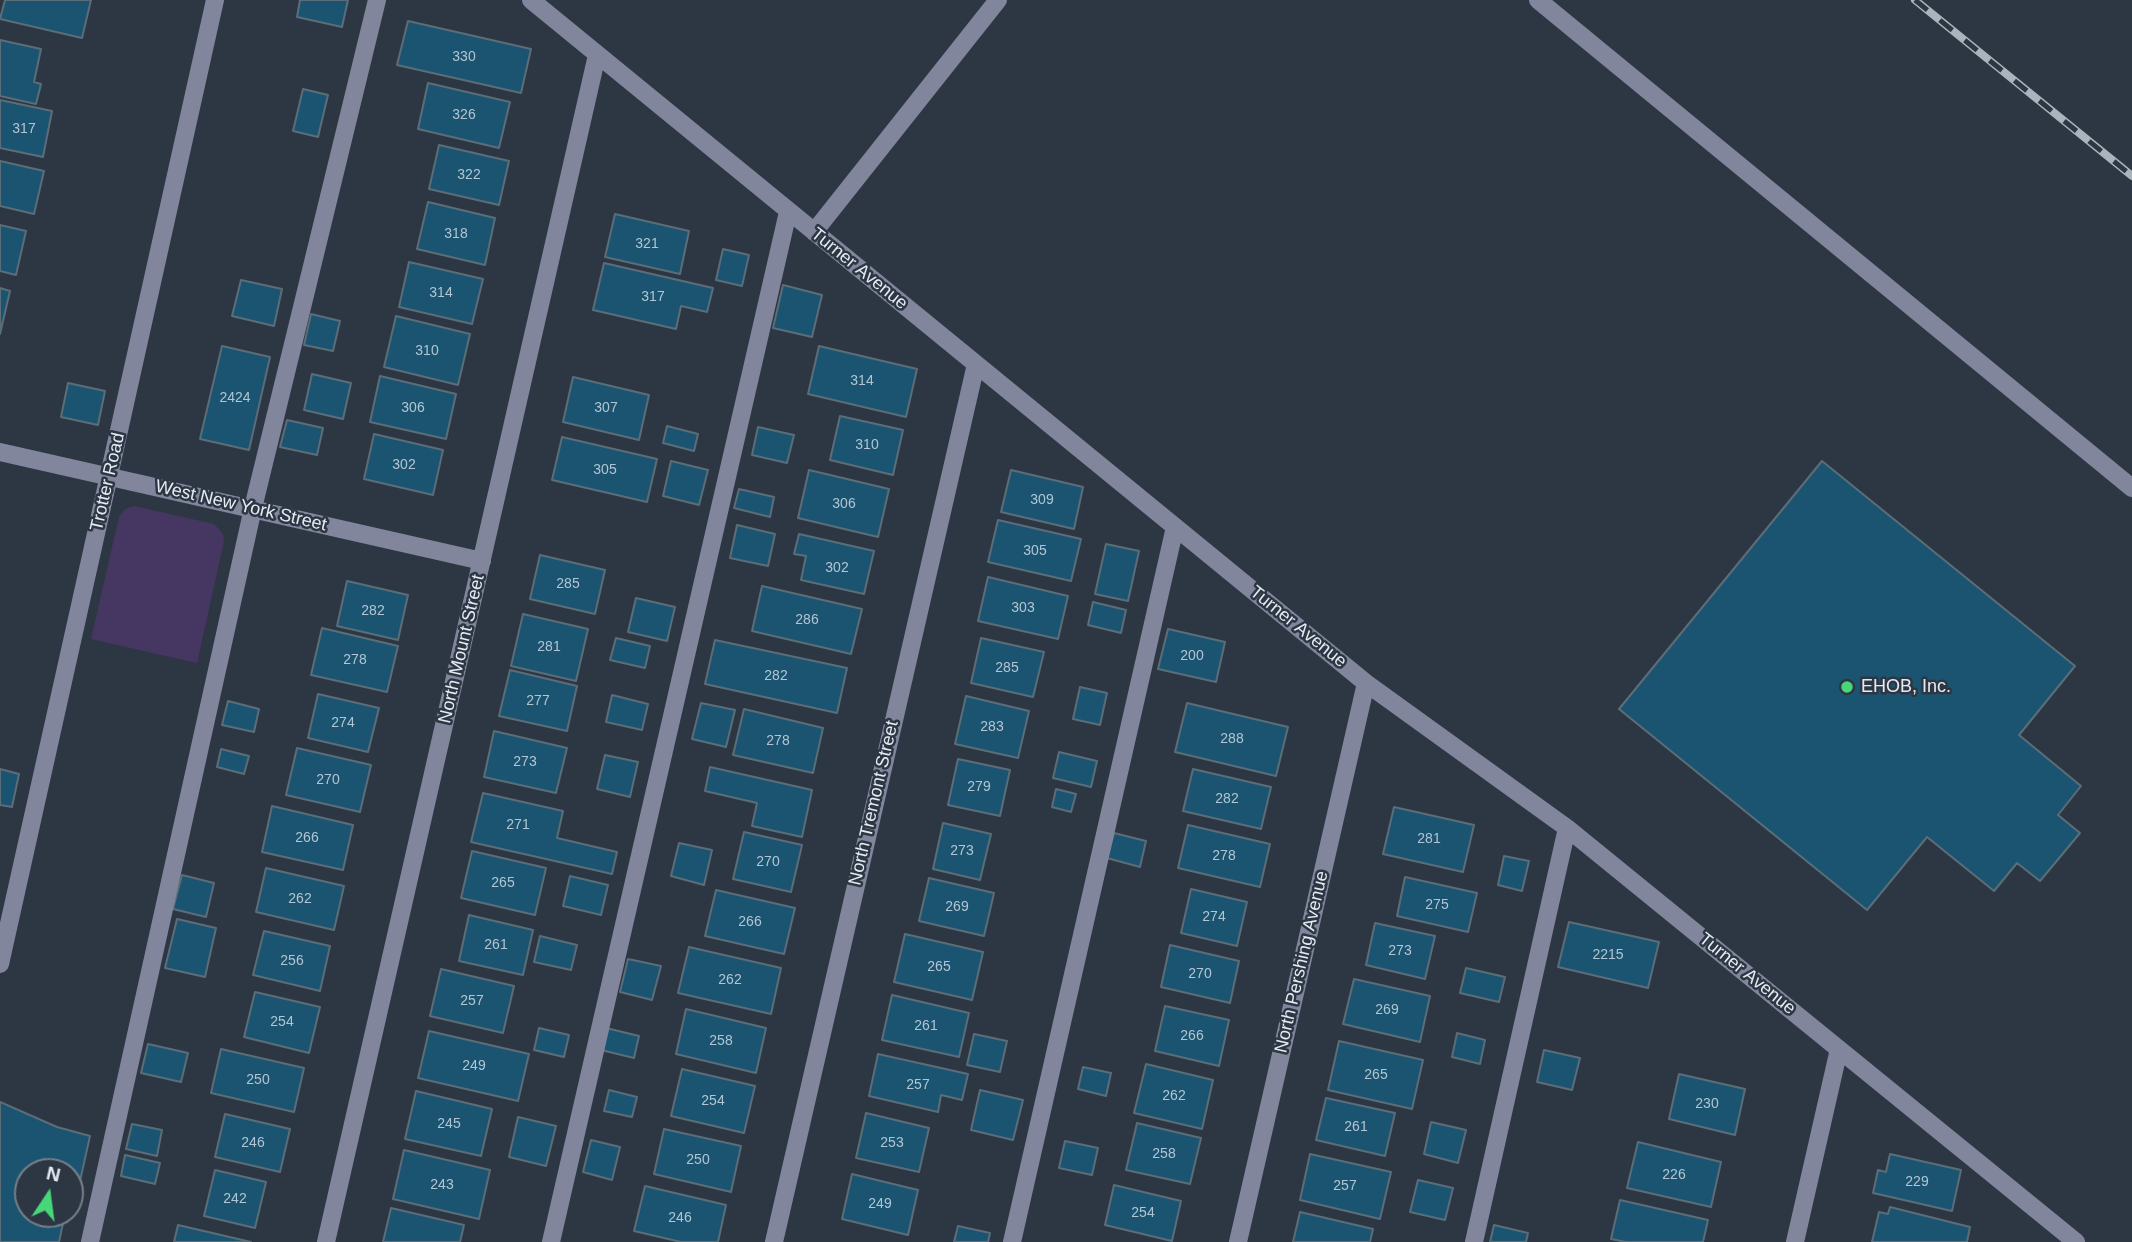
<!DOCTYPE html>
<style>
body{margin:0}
#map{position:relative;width:2132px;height:1242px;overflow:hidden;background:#2d3744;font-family:Helvetica,sans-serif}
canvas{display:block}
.north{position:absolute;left:14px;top:1158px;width:70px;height:70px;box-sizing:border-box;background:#2d3744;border:2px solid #767f8a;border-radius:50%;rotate:13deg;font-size:19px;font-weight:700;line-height:28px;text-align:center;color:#e4ebf3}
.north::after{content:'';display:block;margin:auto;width:24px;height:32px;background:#47d779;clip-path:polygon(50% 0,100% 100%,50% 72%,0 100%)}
</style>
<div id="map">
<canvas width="2132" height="1242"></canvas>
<div class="north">N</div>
</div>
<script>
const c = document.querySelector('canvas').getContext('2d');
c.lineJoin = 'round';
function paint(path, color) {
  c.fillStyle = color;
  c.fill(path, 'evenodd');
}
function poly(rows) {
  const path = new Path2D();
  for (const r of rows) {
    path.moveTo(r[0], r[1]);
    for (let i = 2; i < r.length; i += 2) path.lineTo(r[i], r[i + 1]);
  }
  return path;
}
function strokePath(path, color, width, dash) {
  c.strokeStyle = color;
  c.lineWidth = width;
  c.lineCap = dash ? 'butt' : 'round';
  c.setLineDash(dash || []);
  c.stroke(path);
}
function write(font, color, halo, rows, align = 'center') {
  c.font = font + ' Helvetica,sans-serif';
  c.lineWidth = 5;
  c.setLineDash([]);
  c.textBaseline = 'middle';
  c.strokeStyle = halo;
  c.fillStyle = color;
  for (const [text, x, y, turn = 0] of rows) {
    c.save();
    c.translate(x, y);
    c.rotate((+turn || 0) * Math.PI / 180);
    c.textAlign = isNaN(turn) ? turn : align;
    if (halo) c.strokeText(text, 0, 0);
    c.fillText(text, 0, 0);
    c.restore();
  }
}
paint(poly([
 [134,506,214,524,223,534,224,541,197,663,91,639,119,517,125,509]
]), '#463762');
const building = poly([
 [5,0,91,0,82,38,0,19,5,0],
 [300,0,348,0,342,27,297,17,300,0],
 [408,21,531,49,521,93,397,65,408,21],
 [0,40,41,49,34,82,41,84,36,104,0,96,0,40],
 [428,83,510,102,499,148,418,129,428,83],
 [303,89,328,95,318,137,293,131,303,89],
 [0,100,52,111,43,157,0,148,0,100],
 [439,145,509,161,499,205,429,189,439,145],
 [0,161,44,171,34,214,0,206,0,161],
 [428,202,495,218,485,265,417,249,428,202],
 [615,214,689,231,680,274,605,257,615,214],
 [0,225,26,231,16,275,0,271,0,225],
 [723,249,749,255,742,286,716,280,723,249],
 [409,262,483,279,472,324,399,307,409,262],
 [604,263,713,288,707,312,681,306,676,329,593,310,604,263],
 [241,280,282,289,274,326,232,316,241,280],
 [783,285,822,295,812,337,773,328,783,285],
 [0,288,10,291,0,334,0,288],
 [311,314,340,321,333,351,304,345,311,314],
 [396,316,470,334,458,385,384,367,396,316],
 [222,346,270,357,249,450,200,439,222,346],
 [819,346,917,369,906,417,808,394,819,346],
 [312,374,351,383,343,419,304,410,312,374],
 [380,376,456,394,446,439,370,422,380,376],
 [573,377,649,395,639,440,563,422,573,377],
 [68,383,105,391,98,425,61,417,68,383],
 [840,416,903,430,893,475,830,460,840,416],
 [287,420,323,428,317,455,280,447,287,420],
 [667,426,698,434,694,451,663,443,667,426],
 [758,427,794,435,787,463,752,455,758,427],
 [374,434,443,450,433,495,364,479,374,434],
 [562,437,657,459,647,502,552,480,562,437],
 [671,461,708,470,699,505,663,496,671,461],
 [1822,461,2075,666,2019,735,2081,786,2058,815,2080,833,2040,881,2017,863,1994,891,1927,837,1867,910,1619,709,1822,461],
 [809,470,889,489,878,537,798,518,809,470],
 [1011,470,1083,487,1074,529,1001,512,1011,470],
 [739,489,774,497,770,517,734,508,739,489],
 [998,520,1081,539,1071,581,988,562,998,520],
 [737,525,775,534,768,566,730,558,737,525],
 [799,534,874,551,864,594,801,580,806,556,794,554,799,534],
 [1106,544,1139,551,1128,601,1095,594,1106,544],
 [540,555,605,570,595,614,530,599,540,555],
 [988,577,1068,596,1058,639,978,621,988,577],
 [347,581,408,595,398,640,337,626,347,581],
 [762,586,862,609,851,654,752,631,762,586],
 [636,598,675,607,667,641,628,632,636,598],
 [1093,602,1126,610,1121,633,1088,625,1093,602],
 [523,614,588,629,576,681,511,666,523,614],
 [322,628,398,646,387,692,311,675,322,628],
 [1168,629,1225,642,1216,682,1158,669,1168,629],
 [616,638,650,646,645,668,610,660,616,638],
 [981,638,1044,652,1033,697,971,683,981,638],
 [715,640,847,668,837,713,705,684,715,640],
 [510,670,577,686,567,731,499,716,510,670],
 [1080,687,1107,693,1100,725,1073,719,1080,687],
 [318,694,379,708,368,752,308,738,318,694],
 [612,695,648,704,642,730,606,722,612,695],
 [966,696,1029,711,1018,758,955,744,966,696],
 [228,701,259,709,254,732,222,725,228,701],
 [701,703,735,710,726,747,692,739,701,703],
 [1187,703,1288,727,1276,776,1175,752,1187,703],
 [744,709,823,728,813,773,733,755,744,709],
 [494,731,567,748,556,793,484,777,494,731],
 [297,748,371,765,360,812,286,795,297,748],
 [221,749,249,756,244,774,217,767,221,749],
 [1059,752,1097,761,1091,787,1053,778,1059,752],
 [605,755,638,762,630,797,597,789,605,755],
 [958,759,1010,770,1000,816,948,805,958,759],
 [710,767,812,790,802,837,752,826,757,803,705,791,710,767],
 [0,769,19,774,12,807,0,805,0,769],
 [1193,769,1271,787,1261,829,1183,811,1193,769],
 [1056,789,1076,794,1071,812,1052,807,1056,789],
 [483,793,563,811,557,838,617,852,612,874,471,842,483,793],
 [272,806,353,825,343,870,262,852,272,806],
 [1394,807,1474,825,1463,872,1383,854,1394,807],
 [943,823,991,834,980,880,933,869,943,823],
 [1188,825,1270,844,1260,887,1178,868,1188,825],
 [744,832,802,845,791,892,733,879,744,832],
 [1114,833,1146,841,1140,867,1107,858,1114,833],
 [679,843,712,850,704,885,671,876,679,843],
 [472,851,546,868,535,915,461,898,472,851],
 [1504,856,1529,861,1522,891,1498,885,1504,856],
 [266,868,344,886,334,930,256,912,266,868],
 [182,875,214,883,206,917,173,909,182,875],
 [570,876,608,885,601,915,563,906,570,876],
 [1405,877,1477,893,1468,932,1397,916,1405,877],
 [929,878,994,893,984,936,919,921,929,878],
 [1191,889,1247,902,1237,946,1181,933,1191,889],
 [716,890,795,908,784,954,705,936,716,890],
 [469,915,533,930,523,975,459,961,469,915],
 [177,919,216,928,205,977,165,968,177,919],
 [1569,922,1659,942,1648,988,1558,967,1569,922],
 [1375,923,1435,936,1425,979,1366,965,1375,923],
 [264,931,330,946,320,991,253,975,264,931],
 [905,934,983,952,972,1000,894,982,905,934],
 [540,936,577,945,571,970,534,962,540,936],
 [1170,945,1239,961,1230,1003,1161,987,1170,945],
 [689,947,781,968,771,1014,678,993,689,947],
 [628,959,661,966,652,1000,620,992,628,959],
 [1466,968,1505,977,1499,1002,1460,993,1466,968],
 [441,969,514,986,503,1033,430,1016,441,969],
 [1354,979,1430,996,1420,1042,1343,1024,1354,979],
 [255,992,320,1007,309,1053,244,1037,255,992],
 [892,995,969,1013,959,1057,882,1040,892,995],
 [1165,1006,1229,1020,1219,1066,1155,1051,1165,1006],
 [686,1009,766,1028,756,1073,676,1054,686,1009],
 [539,1028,569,1035,564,1057,534,1050,539,1028],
 [606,1028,639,1036,634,1058,601,1050,606,1028],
 [429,1031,529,1054,518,1101,418,1078,429,1031],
 [1457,1033,1485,1040,1480,1064,1452,1057,1457,1033],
 [974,1034,1007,1041,1000,1072,967,1065,974,1034],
 [1339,1041,1423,1060,1412,1109,1328,1090,1339,1041],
 [148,1044,188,1053,181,1082,141,1073,148,1044],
 [221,1049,304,1068,294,1112,211,1093,221,1049],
 [1544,1050,1580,1058,1572,1090,1537,1082,1544,1050],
 [878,1054,968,1074,962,1100,941,1095,938,1112,869,1096,878,1054],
 [1146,1064,1213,1080,1202,1129,1134,1113,1146,1064],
 [1083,1067,1111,1073,1106,1096,1078,1089,1083,1067],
 [682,1069,755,1086,744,1133,671,1116,682,1069],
 [1679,1074,1745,1089,1735,1135,1669,1119,1679,1074],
 [609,1090,637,1097,632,1117,604,1111,609,1090],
 [980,1090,1023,1100,1013,1140,971,1130,980,1090],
 [416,1091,492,1109,481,1156,405,1139,416,1091],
 [1326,1098,1395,1113,1385,1156,1316,1140,1326,1098],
 [0,1102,57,1127,90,1136,80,1181,74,1179,70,1194,70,1172,28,1172,28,1214,65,1214,59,1242,0,1242,0,1102],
 [866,1113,929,1128,919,1172,856,1158,866,1113],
 [225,1114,290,1129,280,1172,215,1157,225,1114],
 [518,1117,556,1126,546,1166,509,1157,518,1117],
 [1431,1122,1466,1130,1458,1163,1424,1154,1431,1122],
 [1137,1123,1201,1138,1190,1184,1126,1170,1137,1123],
 [132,1124,162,1130,157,1156,126,1149,132,1124],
 [664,1129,741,1146,731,1192,654,1174,664,1129],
 [591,1140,620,1147,612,1180,583,1172,591,1140],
 [1065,1141,1098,1148,1092,1175,1059,1168,1065,1141],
 [1638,1142,1721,1162,1711,1207,1627,1188,1638,1142],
 [404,1150,490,1170,479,1219,393,1199,404,1150],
 [1310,1154,1391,1172,1380,1219,1300,1200,1310,1154],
 [1890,1154,1961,1170,1952,1211,1873,1193,1878,1170,1886,1172,1890,1154],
 [125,1155,160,1163,155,1184,121,1176,125,1155],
 [215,1170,266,1182,255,1228,204,1216,215,1170],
 [852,1174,918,1190,908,1235,842,1219,852,1174],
 [1418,1180,1453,1188,1445,1220,1410,1212,1418,1180],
 [1114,1185,1181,1201,1172,1241,1105,1225,1114,1185],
 [645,1186,726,1205,718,1242,681,1242,634,1231,645,1186],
 [1620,1200,1708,1220,1703,1242,1626,1242,1611,1239,1620,1200],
 [1890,1207,1970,1227,1967,1242,1872,1242,1879,1212,1888,1214,1890,1207],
 [391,1208,464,1225,460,1242,383,1242,391,1208],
 [1300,1212,1373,1229,1370,1242,1293,1242,1300,1212],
 [178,1225,251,1242,174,1242,178,1225],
 [1494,1225,1528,1233,1526,1242,1490,1242,1494,1225],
 [958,1226,990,1233,988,1242,954,1242,958,1226]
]);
paint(building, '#1b5471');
strokePath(building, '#5b6d78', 2);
strokePath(poly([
 [531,0,1366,683,1567,828,2076,1242],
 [1538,0,2132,488],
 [814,232,998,0],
 [0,452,482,561],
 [0,964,215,0],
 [90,1242,253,508,377,0],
 [326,1242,597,55],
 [551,1242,788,212],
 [774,1242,976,364],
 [1012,1242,1175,527],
 [1238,1242,1366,683],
 [1474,1242,1567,828],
 [1795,1242,1839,1049]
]), '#82869c', 18);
const rail = poly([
 [1915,0,2132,176]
]);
strokePath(rail, '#abb3bd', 8);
strokePath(rail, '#2d3744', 5, [16]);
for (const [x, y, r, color] of [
 [1847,687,7,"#47d779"]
]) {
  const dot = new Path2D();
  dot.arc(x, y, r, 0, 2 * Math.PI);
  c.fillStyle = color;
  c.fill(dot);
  strokePath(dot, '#2d3744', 2.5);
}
write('14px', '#b2c5d2', null, [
 ["330",464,57],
 ["326",464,115],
 ["317",24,129],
 ["322",469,175],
 ["318",456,234],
 ["321",647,244],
 ["314",441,293],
 ["317",653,297],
 ["310",427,351],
 ["314",862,381],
 ["2424",235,398],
 ["306",413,408],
 ["307",606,408],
 ["310",867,445],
 ["302",404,465],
 ["305",605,470],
 ["309",1042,500],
 ["306",844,504],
 ["305",1035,551],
 ["302",837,568],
 ["285",568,584],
 ["303",1023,608],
 ["282",373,611],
 ["286",807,620],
 ["281",549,647],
 ["200",1192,656],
 ["278",355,660],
 ["285",1007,668],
 ["282",776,676],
 ["277",538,701],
 ["274",343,723],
 ["283",992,727],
 ["288",1232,739],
 ["278",778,741],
 ["273",525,762],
 ["270",328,780],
 ["279",979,787],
 ["282",1227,799],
 ["271",518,825],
 ["266",307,838],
 ["281",1429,839],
 ["273",962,851],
 ["278",1224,856],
 ["270",768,862],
 ["265",503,883],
 ["262",300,899],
 ["275",1437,905],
 ["269",957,907],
 ["274",1214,917],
 ["266",750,922],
 ["261",496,945],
 ["273",1400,951],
 ["2215",1608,955],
 ["256",292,961],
 ["265",939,967],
 ["270",1200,974],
 ["262",730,980],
 ["257",472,1001],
 ["269",1387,1010],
 ["254",282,1022],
 ["261",926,1026],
 ["266",1192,1036],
 ["258",721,1041],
 ["249",474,1066],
 ["265",1376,1075],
 ["250",258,1080],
 ["257",918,1085],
 ["262",1174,1096],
 ["254",713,1101],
 ["230",1707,1104],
 ["245",449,1124],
 ["261",1356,1127],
 ["246",253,1143],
 ["253",892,1143],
 ["258",1164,1154],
 ["250",698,1160],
 ["226",1674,1175],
 ["229",1917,1182],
 ["243",442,1185],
 ["257",1345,1186],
 ["242",235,1199],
 ["249",880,1204],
 ["254",1143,1213],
 ["246",680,1218]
]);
write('18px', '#e4ebf3', '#2d3744', [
 ["Turner Avenue",859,269,39],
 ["Trotter Road",108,482,-77],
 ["West New York Street",241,506,13],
 ["Turner Avenue",1298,627,39],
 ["North Mount Street",462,649,-77],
 ["North Tremont Street",874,803,-77],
 ["North Pershing Avenue",1302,962,-77],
 ["Turner Avenue",1747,974,39]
]);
write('18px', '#e4ebf3', '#2d3744', [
 ["EHOB, Inc.",1861,687]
], 'left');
</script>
